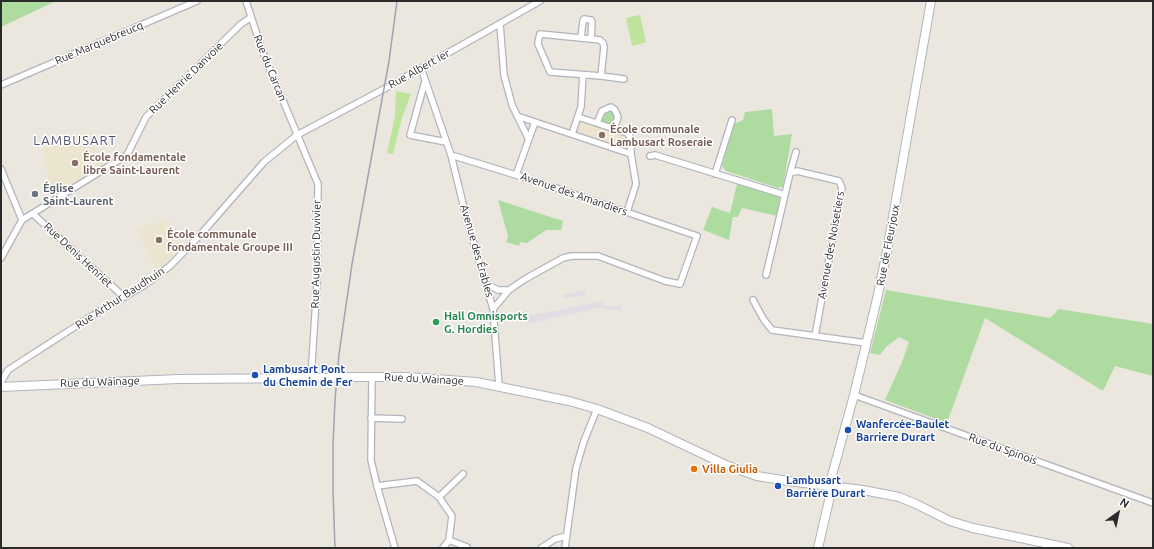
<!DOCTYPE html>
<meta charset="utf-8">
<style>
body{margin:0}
#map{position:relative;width:1154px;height:549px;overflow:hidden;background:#ebe7de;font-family:Ubuntu,sans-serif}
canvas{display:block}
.frame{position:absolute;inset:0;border:2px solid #2b2b2b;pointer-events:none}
.north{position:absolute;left:1098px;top:493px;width:40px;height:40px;-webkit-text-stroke:3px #fff;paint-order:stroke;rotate:33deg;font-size:11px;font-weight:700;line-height:16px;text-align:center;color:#2b2b2b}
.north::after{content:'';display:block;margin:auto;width:14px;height:18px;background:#2b2b2b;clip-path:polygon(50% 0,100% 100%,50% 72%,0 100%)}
</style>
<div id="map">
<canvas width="1154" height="549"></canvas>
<div class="frame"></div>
<div class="north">N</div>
</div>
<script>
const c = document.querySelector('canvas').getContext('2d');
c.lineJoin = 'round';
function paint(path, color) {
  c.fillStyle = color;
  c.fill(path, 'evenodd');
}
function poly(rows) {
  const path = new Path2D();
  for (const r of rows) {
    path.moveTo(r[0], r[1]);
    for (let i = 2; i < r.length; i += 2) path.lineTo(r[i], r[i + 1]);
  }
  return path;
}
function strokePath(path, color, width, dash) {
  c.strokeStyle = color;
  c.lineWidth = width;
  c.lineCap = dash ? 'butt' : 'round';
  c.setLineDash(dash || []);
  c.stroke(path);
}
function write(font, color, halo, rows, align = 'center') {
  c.font = font + ' Ubuntu,sans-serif';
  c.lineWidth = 3;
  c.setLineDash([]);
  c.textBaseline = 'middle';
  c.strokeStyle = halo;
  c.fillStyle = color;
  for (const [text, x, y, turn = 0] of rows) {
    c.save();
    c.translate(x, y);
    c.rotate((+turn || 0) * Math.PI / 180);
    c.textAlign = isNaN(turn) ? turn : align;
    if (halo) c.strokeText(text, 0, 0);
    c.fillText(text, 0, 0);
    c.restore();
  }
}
paint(poly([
 [585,290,586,295,564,299,563,295],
 [602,301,604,306,621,306,621,310,603,309,602,307,527,324,528,316]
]), '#e0dee4');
paint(poly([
 [579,120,627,136,629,151,576,133,575,132],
 [86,131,97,152,104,150,107,156,103,159,106,164,59,196,48,178,43,150],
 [167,218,181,250,157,272,137,230]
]), '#ebe5cf');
paint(poly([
 [1,1,56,1,1,27],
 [772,109,774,136,792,134,783,186,778,188,726,171,722,166,734,124,743,120,745,112],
 [612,110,616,118,613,127,599,122,604,112],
 [737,184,780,197,779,206,777,216,742,208,738,217,733,217,729,240,703,230,712,207,730,213],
 [498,200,563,221,561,230,546,230,527,243,520,242,519,246,506,242,508,236],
 [886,290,1050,318,1059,309,1153,324,1153,376,1115,366,1103,391,985,318,947,423,885,400,902,362,909,342,899,337,886,347,880,355,870,353]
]), '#aedca0');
paint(poly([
 [640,15,646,42,632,46,626,18],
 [396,91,411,94,402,118,393,154,387,153,395,116]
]), '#bee39d');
const street = poly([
 [246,1,263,53,318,184,317,283,311,378],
 [500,24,504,75,512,105,528,138],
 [540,34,591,39,600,40,603,43,604,47,601,76,550,72,538,44,538,42,540,34],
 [581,38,583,21,584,19,591,20,592,22,591,39],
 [421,68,451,155,467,220,493,309,499,385],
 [601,76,624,79],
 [425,81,410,135,446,142],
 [1,85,197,1],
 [517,116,631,154],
 [578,117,627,133,630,136,631,154,636,184,627,212],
 [597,123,602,111,611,107,615,110,618,117,614,129],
 [572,134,581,107,583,75],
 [451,155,532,180,697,236,680,284,665,281,598,256,572,256,563,258,525,279,509,290,493,309],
 [650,156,655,155,785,195],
 [1,169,22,220],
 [790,173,796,152],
 [715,174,732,120],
 [516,175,535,122],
 [33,214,124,297],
 [22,220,127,155,146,117,241,24,250,18],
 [1,258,22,220],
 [766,275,790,173,797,171,839,181,842,188,815,336],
 [486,284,498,290,509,290],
 [753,300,764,320,772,330,866,343],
 [372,377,371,460,377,486,395,548],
 [1,382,8,370,87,319,143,286,170,266,201,234,264,162,297,135,384,89,540,1],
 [854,395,1153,503],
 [371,418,402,419],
 [377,486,417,481,439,497,452,516,449,540,443,548],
 [439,497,463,474],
 [449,540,467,547],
 [541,548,555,539,566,536],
 [565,548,576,468,584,441,597,409]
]);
const secondary = poly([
 [353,377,408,377,476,382,569,401,597,409,648,428,726,465,757,476,788,481,863,490,899,497,916,504,950,521,973,528,1068,548],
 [1,387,178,379,324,378],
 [818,548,830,496,831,479,854,395,877,299,887,251,931,1]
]);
strokePath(street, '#b2b3bd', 8);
strokePath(secondary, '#b2b3bd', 10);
strokePath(street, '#fff', 5.5);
strokePath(secondary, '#fff', 8);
strokePath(poly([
 [335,548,333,491,333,445,335,400,339,354,352,264,389,61,397,1]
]), '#a1a2b3', 1.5);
const secondaryBridge = poly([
 [324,378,353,377]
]);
strokePath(secondaryBridge, '#b2b3bd', 10, []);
strokePath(secondaryBridge, '#fff', 8);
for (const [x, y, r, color] of [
 [602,135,4,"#8d6e63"],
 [75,163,4,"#8d6e63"],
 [35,194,4,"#6b7280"],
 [159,240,4,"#8d6e63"],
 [436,322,4,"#2e9e5b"],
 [255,375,4,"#1a4fb4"],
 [848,430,4,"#1a4fb4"],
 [694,469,4,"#e8710a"],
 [778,486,4,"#1a4fb4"]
]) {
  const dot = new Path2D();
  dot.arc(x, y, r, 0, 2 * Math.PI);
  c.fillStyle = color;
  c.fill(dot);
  strokePath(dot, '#fff', 1.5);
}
write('11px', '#2b2b2b', '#fff', [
 ["Rue Marquebreucq",99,43,-23],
 ["Rue du Carcan",270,68,68],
 ["Rue Albert Ier",419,69,-29],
 ["Rue Henrie Danvoie",186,78,-44],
 ["Avenue des Amandiers",574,194,19],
 ["Avenue des Noisetiers",831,245,-80],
 ["Rue de Fleurjoux",888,245,-79],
 ["Avenue des Érables",477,251,74],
 ["Rue Augustin Duvivier",316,254,-89],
 ["Rue Denis Henriet",78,255,43],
 ["Rue Arthur Baudhuin",120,298,-33],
 ["Rue du Wainage",424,379,3],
 ["Rue du Wainage",100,382,-2],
 ["Rue du Spinois",1003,449,20]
]);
write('bold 11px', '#785e54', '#fff', [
 ["École communale",610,129],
 ["Lambusart Roseraie",610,142],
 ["École fondamentale",83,157],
 ["libre Saint-Laurent",83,170],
 ["École communale",167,234],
 ["fondamentale Groupe III",167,247]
], 'left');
write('bold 11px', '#5b616d', '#fff', [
 ["Église",43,188],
 ["Saint-Laurent",43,201]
], 'left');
write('bold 11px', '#27864d', '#fff', [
 ["Hall Omnisports",444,316],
 ["G. Hordies",444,329]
], 'left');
write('bold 11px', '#164399', '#fff', [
 ["Lambusart Pont",263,369],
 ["du Chemin de Fer",263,382],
 ["Wanfercée-Baulet",856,424],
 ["Barriere Durart",856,437],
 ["Lambusart",786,480],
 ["Barrière Durart",786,493]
], 'left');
write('bold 11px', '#c56008', '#fff', [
 ["Villa Giulia",702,469]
], 'left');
c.letterSpacing = '1px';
write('13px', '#4f5277', '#fff', [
 ["LAMBUSART",75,141]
]);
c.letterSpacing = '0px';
</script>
